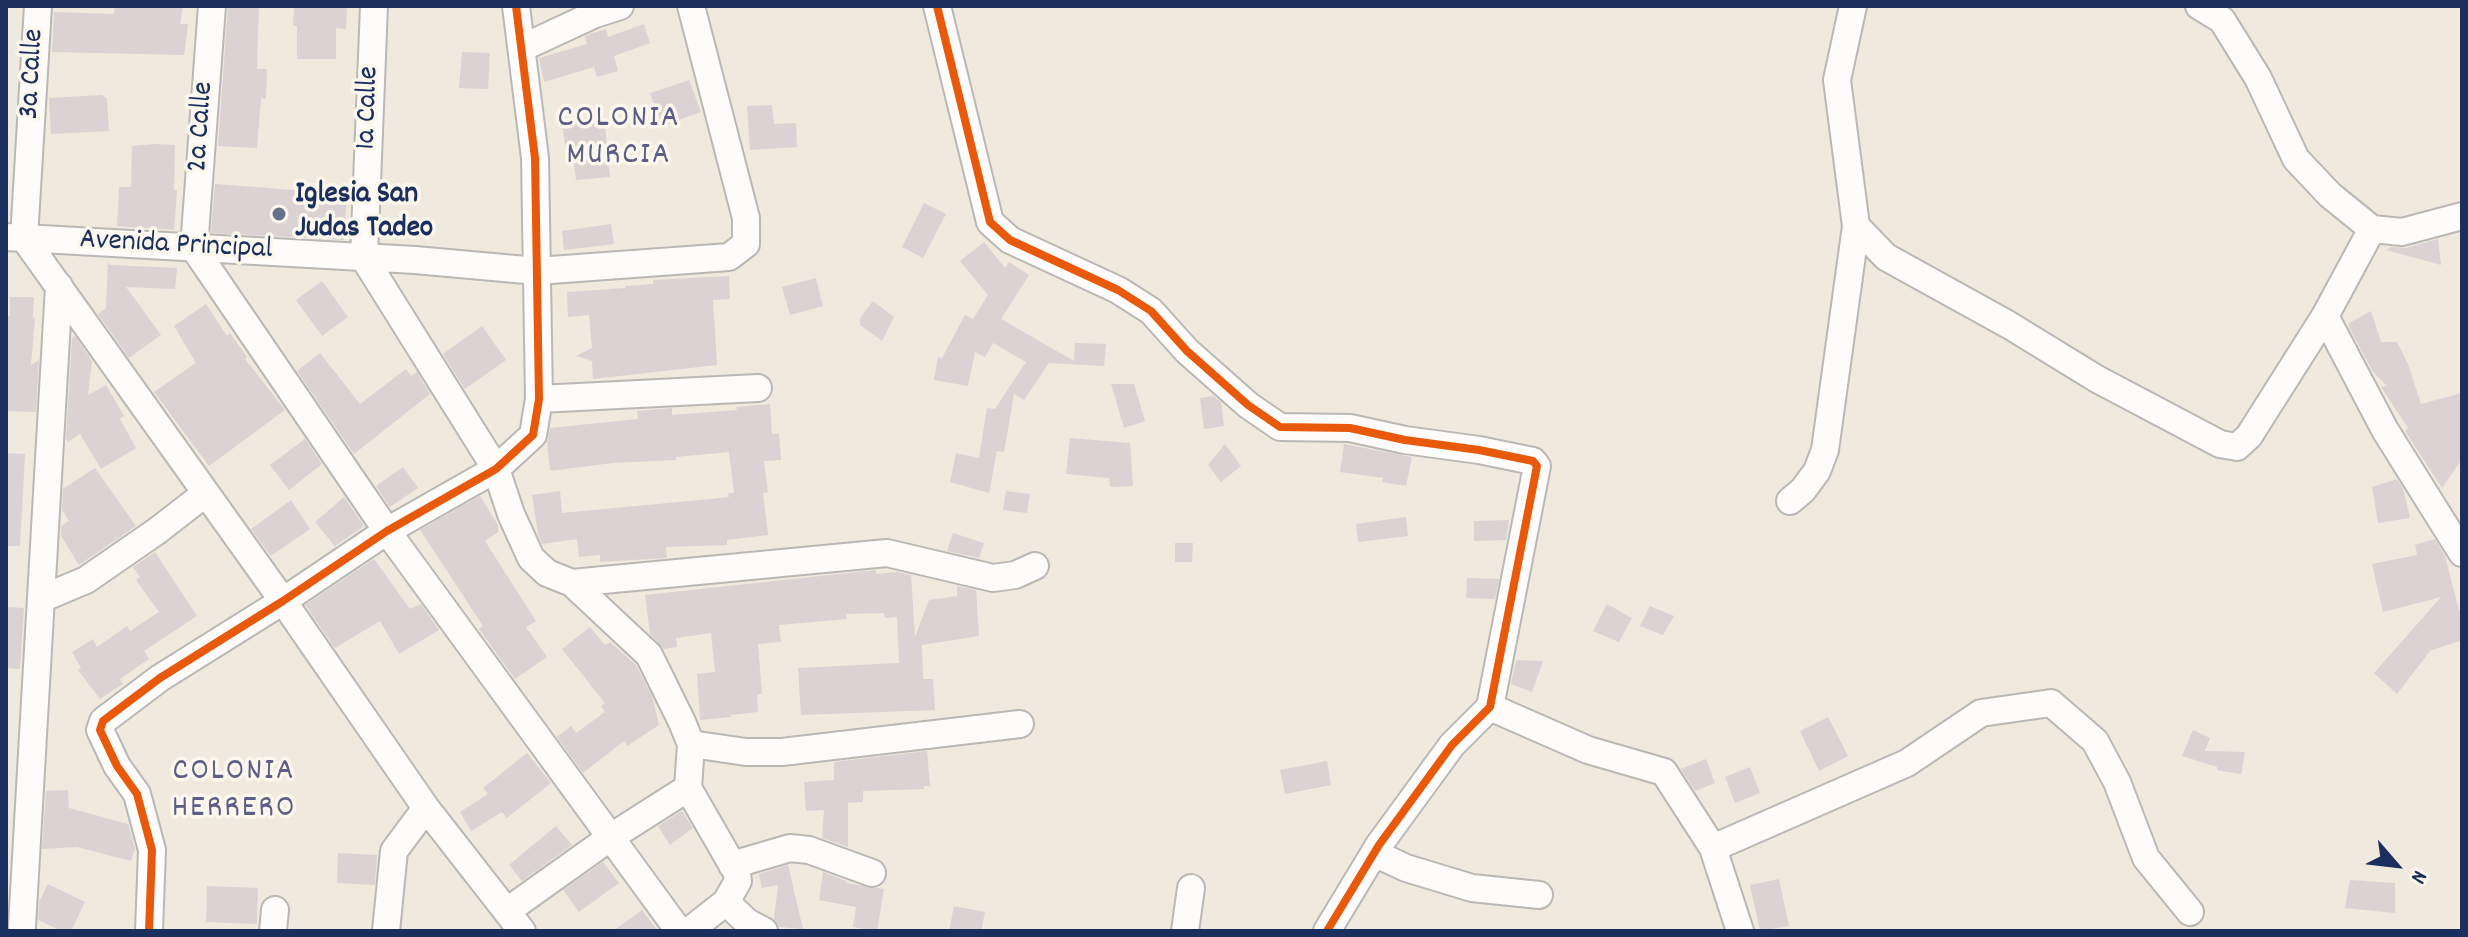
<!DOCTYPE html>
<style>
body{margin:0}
#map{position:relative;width:2468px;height:937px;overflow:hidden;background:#efe9de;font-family:Dekko,sans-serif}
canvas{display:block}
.frame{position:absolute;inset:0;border:8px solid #1b2f5e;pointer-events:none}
.north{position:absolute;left:2356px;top:825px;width:80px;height:80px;-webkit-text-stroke:6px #fbf7ec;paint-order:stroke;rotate:118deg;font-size:22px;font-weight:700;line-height:32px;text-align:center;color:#1b2f5e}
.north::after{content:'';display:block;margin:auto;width:28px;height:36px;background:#1b2f5e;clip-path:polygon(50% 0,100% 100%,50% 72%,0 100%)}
</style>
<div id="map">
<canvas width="2468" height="937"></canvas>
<div class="frame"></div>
<div class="north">N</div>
</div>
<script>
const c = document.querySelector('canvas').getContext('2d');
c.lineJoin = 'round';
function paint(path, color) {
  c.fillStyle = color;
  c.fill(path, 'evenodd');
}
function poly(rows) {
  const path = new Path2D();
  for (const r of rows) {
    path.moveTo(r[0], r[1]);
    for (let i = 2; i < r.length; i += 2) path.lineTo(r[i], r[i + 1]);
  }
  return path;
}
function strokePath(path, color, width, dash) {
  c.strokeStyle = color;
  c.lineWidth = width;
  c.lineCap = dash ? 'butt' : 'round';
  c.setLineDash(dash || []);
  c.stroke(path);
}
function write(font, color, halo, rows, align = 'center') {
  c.font = font + ' Dekko,sans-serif';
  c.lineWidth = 7;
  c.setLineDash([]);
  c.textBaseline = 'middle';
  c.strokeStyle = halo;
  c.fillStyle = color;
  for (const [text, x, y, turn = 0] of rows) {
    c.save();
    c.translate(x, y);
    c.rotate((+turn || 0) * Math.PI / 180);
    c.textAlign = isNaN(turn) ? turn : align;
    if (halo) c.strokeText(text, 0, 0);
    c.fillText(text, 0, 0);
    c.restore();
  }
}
paint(poly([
 [114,6,183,6,180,24,188,24,184,55,52,52,54,12,114,14],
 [228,6,259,6,257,69,267,69,266,99,261,98,257,148,218,146],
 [294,6,347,6,346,29,336,28,336,59,297,59,297,26,293,25],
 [644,24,650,43,614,56,618,71,597,77,594,67,544,82,539,58,587,44,585,36,593,33,606,29,608,37],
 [462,52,490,53,488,89,459,88],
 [689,80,701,112,662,126,650,93],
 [102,95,107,99,109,131,51,134,49,98],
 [772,105,774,124,796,123,797,147,750,150,747,106],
 [604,116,610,177,576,180,573,151,566,152,562,121],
 [155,144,175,145,174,190,177,190,174,230,117,226,119,187,131,187,132,146],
 [215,184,347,194,344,240,211,233],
 [924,203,946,214,923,258,902,247],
 [611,224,614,244,564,250,562,231],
 [2438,239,2441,265,2386,250,2391,247,2406,248],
 [984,242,1005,268,1009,262,1029,275,1001,319,1074,361,1075,343,1106,344,1104,366,1049,363,1024,400,1014,394,1004,452,997,451,989,493,950,482,956,453,979,458,987,408,995,409,1026,362,993,343,985,357,975,352,968,386,934,380,938,357,942,358,965,315,973,319,988,295,960,261],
 [108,262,110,265,177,268,175,289,126,287,161,335,129,358,98,314,106,308],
 [729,276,730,299,713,300,717,365,593,379,592,361,576,356,592,348,589,315,568,317,567,292,625,288,625,286,653,284,653,280],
 [816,278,823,306,790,315,782,287],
 [322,281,348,317,322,336,296,300],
 [10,297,34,297,33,318,35,318,31,365,39,360,36,412,6,411,6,316,10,316],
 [873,301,894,317,882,341,860,325,860,318],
 [206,304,227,336,230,333,247,357,245,359,285,410,209,466,154,392,196,363,174,326],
 [2371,311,2381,342,2397,342,2408,364,2421,404,2462,393,2462,459,2442,488,2405,431,2408,428,2381,387,2387,386,2373,372,2350,329,2349,323],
 [482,326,506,360,465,389,443,354],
 [75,336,92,361,88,395,106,385,124,416,120,419,136,448,101,469,80,434,68,442,66,438,72,338],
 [320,353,360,404,406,369,411,376,417,372,430,394,354,454,297,371],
 [1111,384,1134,384,1145,421,1124,428],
 [1213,396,1221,402,1224,426,1204,429,1200,398],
 [770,404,772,434,779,434,781,460,764,461,768,492,763,493,768,535,727,540,727,545,666,547,667,558,600,562,600,555,579,557,577,539,542,544,538,534,532,495,560,491,562,513,700,500,729,497,728,493,734,493,729,452,676,457,676,460,612,463,550,471,547,442,550,428,638,419,637,411,672,408,672,415,737,410,736,407],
 [1070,438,1130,443,1133,486,1110,487,1109,478,1066,474],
 [305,439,322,464,289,490,270,465],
 [1225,444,1241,466,1221,482,1208,465],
 [1344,444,1412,457,1406,486,1382,482,1383,478,1340,472],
 [6,453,25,454,20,546,6,546],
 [403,467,418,488,390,507,376,486],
 [95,468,136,526,79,565,61,536,61,526,69,521,62,510,63,489],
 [2397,479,2403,488,2410,518,2378,523,2372,487],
 [1006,491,1030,494,1027,513,1003,510],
 [480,496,498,525,498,532,485,541,536,621,526,627,547,657,515,679,479,629,483,626,420,530],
 [344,497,364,526,335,546,315,522],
 [291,500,310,529,271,556,251,529],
 [1406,517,1408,536,1358,542,1356,524],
 [1509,520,1506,540,1474,541,1474,521],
 [953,533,984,543,979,558,947,551],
 [2435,539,2445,556,2459,610,2462,610,2462,640,2430,651,2397,694,2374,673,2441,597,2383,612,2372,564,2417,555,2415,545],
 [1175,543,1193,543,1192,562,1175,562],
 [155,552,197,616,144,651,149,659,120,679,123,684,100,699,78,670,81,668,72,652,93,639,97,647,127,626,130,631,159,612,136,580,140,577,133,567],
 [374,559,410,609,421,604,439,630,399,654,380,621,335,648,305,605],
 [876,570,876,574,898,572,911,575,915,637,929,600,957,596,957,586,976,590,979,636,922,645,923,679,933,679,935,710,801,715,798,668,899,663,897,617,885,618,884,613,846,614,847,619,779,625,781,642,758,644,762,694,757,694,758,712,731,715,731,717,700,720,697,674,715,672,711,633,676,638,677,647,664,649,650,634,645,595],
 [1467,578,1499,579,1495,599,1466,598],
 [1607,604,1632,618,1619,642,1593,631],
 [1650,606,1674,616,1663,635,1640,626],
 [6,607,24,608,20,669,6,668],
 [590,627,605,645,610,642,636,665,652,696,659,725,627,746,624,741,583,773,557,737,571,726,576,733,605,712,601,706,605,703,562,649],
 [1516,660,1543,661,1532,692,1511,684],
 [1828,717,1848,756,1819,771,1800,731],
 [2193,730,2210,738,2205,751,2245,752,2241,774,2217,770,2217,767,2182,756],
 [927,751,930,786,924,786,924,789,863,791,863,802,848,803,848,847,822,838,824,810,806,811,804,782,834,780,834,762],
 [527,753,551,783,507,818,502,812,471,831,460,812,488,794,483,788],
 [1706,759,1715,783,1695,791,1681,769],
 [1327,761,1331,785,1285,794,1280,770],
 [1750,767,1760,793,1735,803,1725,777],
 [68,790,69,808,128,824,135,848,131,861,77,847,42,849,46,791],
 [682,811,693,828,670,845,658,826],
 [556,826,572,845,522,881,509,865],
 [338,853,377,855,375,885,337,883],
 [603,862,619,883,579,912,563,890],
 [788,865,803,929,779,927,774,919,778,885,762,888,759,874],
 [823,872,846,881,846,883,884,889,877,931,853,927,856,907,819,900],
 [1779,879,1789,926,1760,931,1750,885],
 [2350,880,2395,883,2395,913,2345,908],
 [48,884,85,902,71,931,62,931,38,920,39,902],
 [207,886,258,888,257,924,206,922],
 [954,906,985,912,981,931,949,931],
 [642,910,658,931,613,931]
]), '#dbd2d4');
const minor = poly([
 [38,6,24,238,283,601,426,808,522,931],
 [212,6,194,248,387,531,679,931],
 [937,6,990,222,1010,240,1118,290,1151,311,1187,351,1248,405,1280,427,1350,428,1405,440,1479,450,1533,461,1537,466,1490,707,1452,745,1379,845,1327,931],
 [2199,6,2222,20,2258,78,2296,159,2330,195,2372,229,2402,232,2462,216],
 [522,48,595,14,620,6],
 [1856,226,1886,257,2009,325,2097,379,2220,444,2237,447,2249,436,2325,316,2372,229],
 [6,237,415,260,537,271,729,257,746,244,746,218,691,6],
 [364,258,496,469,511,514,531,558,547,573,572,583,649,655,682,722,691,744,688,788,737,873,738,881,726,902,689,931],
 [364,258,374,6],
 [2325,316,2385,430,2462,553],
 [539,399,758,388],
 [1790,501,1803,490,1817,471,1825,450,1856,226,1837,80,1853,6],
 [572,583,887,553,993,578,1015,575,1035,566],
 [41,599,86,580,157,531,206,493],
 [1490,707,1588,750,1664,772,1713,848,1740,931],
 [691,744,746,752,782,752,1020,724],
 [1713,848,1907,763,1981,713,2051,703,2095,741,2117,782,2146,858,2190,912],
 [1374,853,1406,868,1472,888,1539,895],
 [732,865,790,848,809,850,872,873],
 [726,902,747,922,764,931],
 [507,911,611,837,688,788],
 [22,926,59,286],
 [149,931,152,850,137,794,117,766,100,730,103,721,160,678,283,601,387,531,496,469,533,435,539,399,535,158,516,6],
 [273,931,275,910],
 [386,931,394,851,426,808],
 [1185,931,1191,888]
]);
strokePath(minor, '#bab8b5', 30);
strokePath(minor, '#fdfcfa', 26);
strokePath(poly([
 [937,6,990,222,1010,240,1118,290,1151,311,1187,351,1248,405,1280,427,1350,428,1405,440,1479,450,1533,461,1537,466,1490,707,1452,745,1379,845,1327,931],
 [149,931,152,850,137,794,117,766,100,730,103,721,160,678,283,601,387,531,496,469,533,435,539,399,535,158,516,6]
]), '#e8590c', 8);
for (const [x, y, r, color] of [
 [279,214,8,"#65708b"]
]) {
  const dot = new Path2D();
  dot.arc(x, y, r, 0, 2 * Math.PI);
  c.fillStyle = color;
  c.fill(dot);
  strokePath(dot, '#fbf7ec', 3);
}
write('30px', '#1b2f5e', '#fbf7ec', [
 ["3a Calle",34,74,-87],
 ["1a Calle",370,108,-88],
 ["2a Calle",203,127,-86],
 ["Avenida Principal",176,247,3]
]);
write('bold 30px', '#1b2f5e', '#fbf7ec', [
 ["Iglesia San",295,197],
 ["Judas Tadeo",295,231]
], 'left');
c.letterSpacing = '2px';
write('32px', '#5c5e88', '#fbf7ec', [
 ["COLONIA",619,121],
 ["MURCIA",619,158],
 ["COLONIA",234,774],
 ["HERRERO",234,811]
]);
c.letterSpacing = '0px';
</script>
